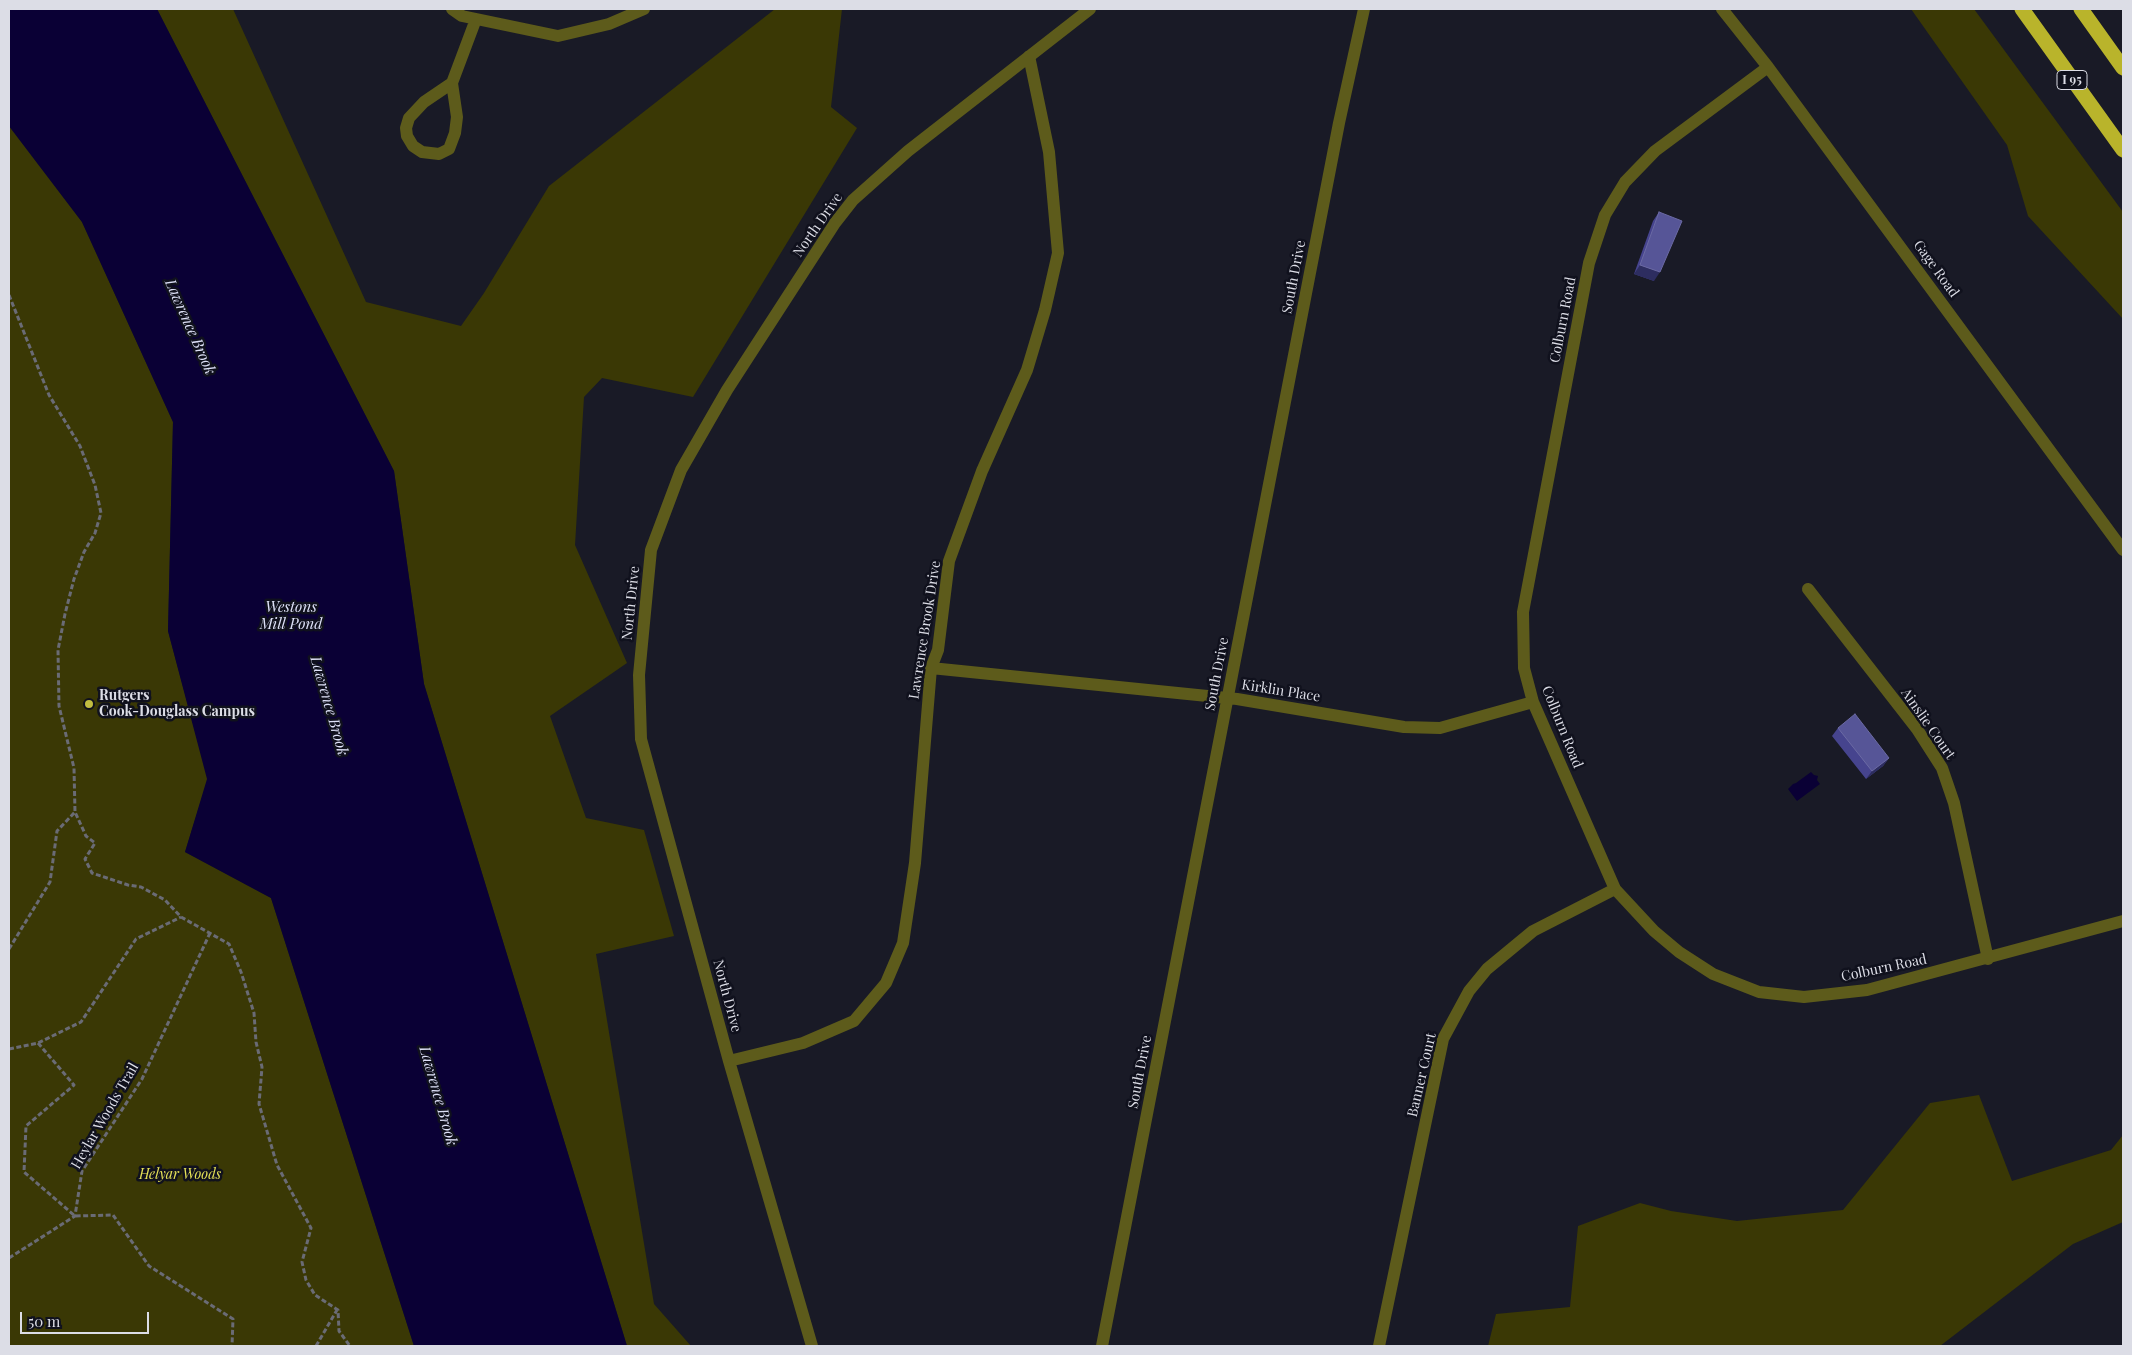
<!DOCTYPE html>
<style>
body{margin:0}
#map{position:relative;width:2132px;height:1355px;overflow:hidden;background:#191a26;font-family:"Playfair Display",serif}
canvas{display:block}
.frame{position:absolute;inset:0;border:10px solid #dcdde6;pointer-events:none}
.scale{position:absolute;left:20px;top:1312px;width:129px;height:22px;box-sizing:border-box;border:2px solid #dcdde6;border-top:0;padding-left:6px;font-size:15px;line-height:18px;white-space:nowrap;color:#dcdde6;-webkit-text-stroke:4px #10111d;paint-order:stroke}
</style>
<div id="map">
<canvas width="2132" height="1355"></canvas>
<div class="frame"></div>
<div class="scale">50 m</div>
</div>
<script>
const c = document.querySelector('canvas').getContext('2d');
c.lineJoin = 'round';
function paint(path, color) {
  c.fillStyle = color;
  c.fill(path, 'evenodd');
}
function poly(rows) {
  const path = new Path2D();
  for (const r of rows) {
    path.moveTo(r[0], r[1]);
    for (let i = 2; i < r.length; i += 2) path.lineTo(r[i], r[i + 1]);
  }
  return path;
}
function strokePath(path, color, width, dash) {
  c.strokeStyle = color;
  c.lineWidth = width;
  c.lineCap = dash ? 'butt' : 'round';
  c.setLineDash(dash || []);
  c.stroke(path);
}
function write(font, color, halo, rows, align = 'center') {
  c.font = font + ' "Playfair Display",serif';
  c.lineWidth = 5;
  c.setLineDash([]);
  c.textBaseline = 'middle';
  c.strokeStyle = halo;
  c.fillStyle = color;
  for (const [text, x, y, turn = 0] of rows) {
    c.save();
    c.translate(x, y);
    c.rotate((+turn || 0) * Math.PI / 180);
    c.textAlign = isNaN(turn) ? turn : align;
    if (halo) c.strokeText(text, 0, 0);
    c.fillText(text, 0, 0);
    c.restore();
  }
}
paint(poly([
 [157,9,233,9,366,302,461,326,484,293,549,186,775,9,842,9,831,107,857,128,693,397,602,378,584,397,575,545,627,663,550,716,586,818,644,830,674,936,596,954,654,1304,691,1346,627,1346,424,684,394,471],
 [1911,9,1974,9,2123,212,2123,319,2028,216,2007,145],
 [9,126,82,222,173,422,168,631,208,779,185,852,271,898,414,1346,9,1346],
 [1979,1095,2012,1181,2111,1150,2123,1135,2123,1222,2073,1244,1940,1346,1488,1346,1496,1314,1570,1307,1578,1226,1640,1203,1671,1211,1737,1221,1843,1210,1930,1103]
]), '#3a3805');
paint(poly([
 [9,9,157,9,394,471,424,684,627,1346,414,1346,271,898,185,852,207,779,168,631,173,422,82,222,9,126],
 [1811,772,1814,775,1818,776,1817,780,1820,784,1797,801,1788,789,1793,784,1796,783]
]), '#0a0035');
strokePath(poly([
 [9,295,49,395,80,446,95,485,101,513,95,533,84,552,74,579,65,614,58,650,59,706,74,768,75,812,86,836,95,843,85,859,92,873,128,885,141,887,165,900,181,917,229,944,241,972,254,1013,256,1042,262,1067,259,1104,277,1165,311,1228,302,1262,306,1280,315,1295,338,1310,339,1331,350,1346],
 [9,949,50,882,57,831,75,812],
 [38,1043,74,1085,26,1126,24,1172,75,1216,113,1215,149,1266,233,1319,232,1346],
 [9,1049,38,1043,81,1022,136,939,181,917],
 [9,1258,75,1216,82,1171,142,1079,210,933],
 [316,1346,337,1310]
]), '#6a6b75', 3, [5, 2.5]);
strokePath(poly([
 [452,9,462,16,558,36,609,24,644,9],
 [1722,9,1768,67,2123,550],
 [1768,67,1655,151,1625,182,1605,215,1589,263,1523,612,1524,668,1533,702,1615,889,1654,931,1679,952,1713,974,1759,992,1804,997,1867,990,2123,921],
 [452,83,457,117,455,133,449,149,439,154,422,152,413,146,407,136,406,128,409,118,424,102,452,83],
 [452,83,476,19],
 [1808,589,1917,729,1942,768,1954,803,1988,959],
 [931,668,1237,699,1404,727,1440,728,1533,702],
 [729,1061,803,1043,854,1021,886,983,903,943,915,863,931,668,938,650,949,561,982,471,1027,370,1045,310,1058,253,1049,152,1029,56],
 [812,1346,729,1061,641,739,639,675,651,550,681,470,727,390,835,223,853,200,908,151,1090,9],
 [1102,1346,1339,123,1364,9],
 [1379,1346,1443,1039,1469,991,1487,969,1533,931,1615,889]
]), '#5d5b1b', 12);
strokePath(poly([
 [2022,9,2123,150],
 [2081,9,2123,68]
]), '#b9b42b', 15);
paint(poly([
 [1659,212,1654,281,1634,274,1653,221],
 [1838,728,1889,758,1883,766,1866,779,1832,736]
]), '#46448e');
paint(poly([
 [1640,265,1660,272,1654,281,1634,274],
 [1889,758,1883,766,1866,779,1872,771]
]), '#2d2d60');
const building = poly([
 [1659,212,1682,221,1660,272,1640,265,1659,212],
 [1855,714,1889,758,1872,771,1838,728,1855,714]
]);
paint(building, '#565597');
strokePath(building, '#6b6aa4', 1);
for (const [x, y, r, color] of [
 [89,704,5,"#c1bd40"]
]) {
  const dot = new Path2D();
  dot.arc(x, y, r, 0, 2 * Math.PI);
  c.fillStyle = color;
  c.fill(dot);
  strokePath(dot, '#10111d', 2);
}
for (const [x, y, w] of [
 [2072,80,30]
]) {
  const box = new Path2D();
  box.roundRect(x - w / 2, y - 9.5, w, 19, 4);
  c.fillStyle = '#10111d';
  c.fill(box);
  strokePath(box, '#dcdde6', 1);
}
write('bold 12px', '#dcdde6', null, [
 ["I 95",2072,80]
]);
write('14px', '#dcdde6', '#10111d', [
 ["North Drive",818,225,-55],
 ["Gage Road",1936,269,54],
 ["South Drive",1294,277,-79],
 ["Colburn Road",1563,320,-79],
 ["North Drive",631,603,-84],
 ["Lawrence Brook Drive",925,630,-81],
 ["South Drive",1217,674,-79],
 ["Kirklin Place",1281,691,9],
 ["Ainslie Court",1928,724,55],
 ["Colburn Road",1562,727,68],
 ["Colburn Road",1884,968,-12],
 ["North Drive",727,996,75],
 ["South Drive",1140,1072,-79],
 ["Banner Court",1422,1075,-77],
 ["Heylar Woods Trail",105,1116,-60]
]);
write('bold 14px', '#dcdde6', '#10111d', [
 ["Rutgers",99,696],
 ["Cook-Douglass Campus",99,712]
], 'left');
write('italic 14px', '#e5e157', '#10111d', [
 ["Helyar Woods",180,1175]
]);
write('italic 15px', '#dde0f7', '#10111d', [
 ["Lawrence Brook",190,327,66],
 ["Westons",291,607],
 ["Mill Pond",291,624],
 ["Lawrence Brook",329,706,74],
 ["Lawrence Brook",438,1096,74]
]);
</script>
